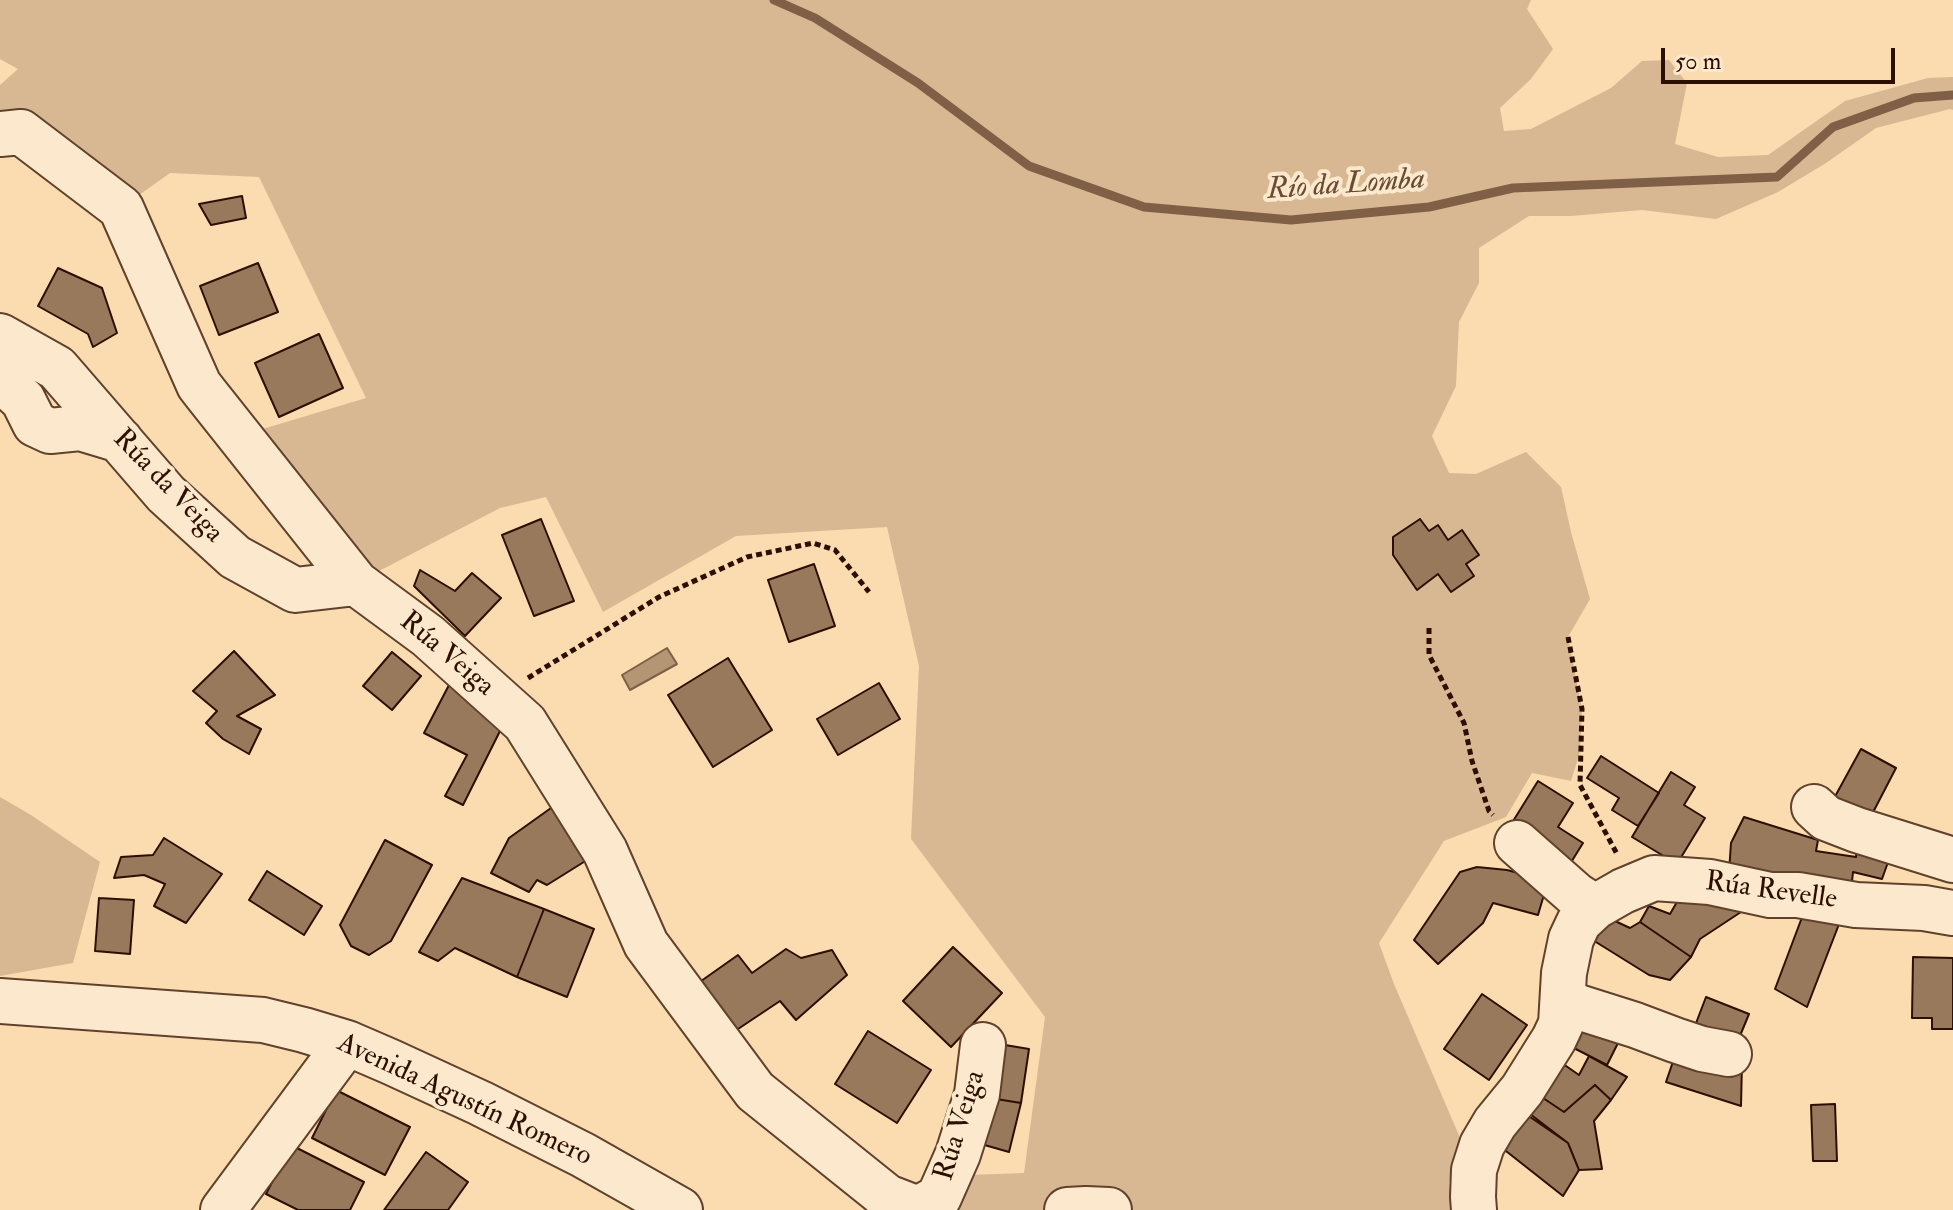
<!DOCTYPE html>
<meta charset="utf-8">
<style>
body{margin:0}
#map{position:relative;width:1953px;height:1210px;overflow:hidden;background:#fbdbb0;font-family:"IM FELL Double Pica",serif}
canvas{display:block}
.scale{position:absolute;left:1661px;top:48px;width:234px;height:36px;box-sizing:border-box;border:4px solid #2d0f00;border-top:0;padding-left:10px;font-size:24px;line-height:28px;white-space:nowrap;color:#2d0f00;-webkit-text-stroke:6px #fce8cc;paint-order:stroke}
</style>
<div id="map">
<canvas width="1953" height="1210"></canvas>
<div class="scale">50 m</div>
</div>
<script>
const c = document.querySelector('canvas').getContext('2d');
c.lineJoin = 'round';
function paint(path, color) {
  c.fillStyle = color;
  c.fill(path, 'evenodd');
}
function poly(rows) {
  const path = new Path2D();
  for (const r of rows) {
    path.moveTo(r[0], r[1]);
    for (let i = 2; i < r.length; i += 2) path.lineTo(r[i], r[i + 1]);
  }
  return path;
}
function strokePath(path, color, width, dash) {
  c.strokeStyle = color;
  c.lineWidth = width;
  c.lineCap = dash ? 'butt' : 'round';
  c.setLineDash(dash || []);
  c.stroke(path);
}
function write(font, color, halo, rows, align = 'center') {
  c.font = font + ' "IM FELL Double Pica",serif';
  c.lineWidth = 8;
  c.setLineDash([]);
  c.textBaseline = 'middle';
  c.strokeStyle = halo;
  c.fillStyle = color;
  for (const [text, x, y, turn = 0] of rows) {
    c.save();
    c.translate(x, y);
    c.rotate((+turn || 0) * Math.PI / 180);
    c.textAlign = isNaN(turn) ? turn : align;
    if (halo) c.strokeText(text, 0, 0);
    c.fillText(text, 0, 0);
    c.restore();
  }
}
paint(poly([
 [0,0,1531,0,1527,9,1553,49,1531,79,1500,108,1504,131,1531,129,1611,88,1642,61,1669,60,1687,83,1675,144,1718,157,1768,155,1845,101,1928,78,1953,77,1953,110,1950,109,1876,128,1826,163,1778,192,1716,219,1642,210,1571,216,1529,216,1479,248,1479,283,1459,322,1456,386,1432,436,1449,473,1476,474,1526,452,1561,487,1571,532,1590,599,1568,637,1582,709,1580,752,1571,781,1532,773,1506,817,1444,841,1379,943,1394,984,1461,1140,1449,1183,1454,1210,950,1210,969,1175,1024,1173,1045,1017,911,839,919,666,887,527,736,536,603,612,546,497,500,508,356,583,246,434,366,398,259,177,170,173,121,208,0,134,0,85,18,69,0,59],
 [0,797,31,815,100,862,73,963,0,976]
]), '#d8b892');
const water = poly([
 [667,648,677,664,630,690,622,675,667,648]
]);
paint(water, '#b59674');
strokePath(water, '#7f6046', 2);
strokePath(poly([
 [774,0,815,18,918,83,1029,166,1144,207,1291,220,1429,207,1513,188,1777,177,1833,127,1914,98,1953,95]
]), '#7f6046', 9);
const building = poly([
 [242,196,246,218,211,225,199,204,242,196],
 [258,263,278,312,219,335,200,286,258,263],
 [58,268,102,288,117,333,93,347,88,334,38,306,58,268],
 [319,334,343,388,279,417,255,363,319,334],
 [541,519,574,601,534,616,502,535,541,519],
 [1420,519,1429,531,1438,525,1448,540,1462,530,1479,555,1466,564,1474,576,1451,592,1438,574,1417,590,1393,555,1393,537,1420,519],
 [814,564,835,626,789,642,768,580,814,564],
 [420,570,455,591,472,573,501,598,465,636,414,586,420,570],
 [234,651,275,695,237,716,261,729,249,754,223,739,206,723,217,711,193,691,234,651],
 [392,652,421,676,392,710,363,686,392,652],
 [728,658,772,730,713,767,668,695,728,658],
 [879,683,900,719,838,755,817,719,879,683],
 [449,685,504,723,463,805,445,796,467,755,424,733,449,685],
 [1861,749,1896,768,1868,822,1832,802,1861,749],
 [1601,756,1659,793,1638,826,1612,810,1619,798,1587,778,1601,756],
 [1671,772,1695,787,1684,805,1705,818,1677,864,1632,837,1671,772],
 [1538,781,1573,803,1558,827,1583,843,1570,864,1510,826,1538,781],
 [558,803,595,855,547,885,537,880,529,892,491,873,509,838,558,803],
 [1744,817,1818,840,1816,851,1856,857,1858,841,1892,851,1882,879,1853,872,1851,891,1729,872,1731,843,1744,817],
 [164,838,222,874,186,923,154,906,165,884,144,875,114,878,121,857,153,855,164,838],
 [385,840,432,865,391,941,369,955,351,946,340,925,385,840],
 [1477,867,1507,870,1548,881,1538,915,1493,903,1483,923,1438,964,1414,940,1460,872,1477,867],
 [267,871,322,906,304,935,249,900,267,871],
 [462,878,544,909,517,977,455,948,438,961,419,952,462,878],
 [1685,888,1744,910,1700,939,1691,957,1640,922,1649,906,1670,914,1685,888],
 [99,898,134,900,130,954,95,951,99,898],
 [1807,904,1841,919,1807,1007,1775,989,1807,904],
 [544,909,594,929,567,997,517,977,544,909],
 [1600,914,1630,928,1640,922,1691,957,1670,980,1649,975,1583,934,1600,914],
 [953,947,1002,993,951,1047,903,1001,953,947],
 [786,949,801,958,832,950,847,975,796,1020,780,1001,735,1031,694,986,738,955,752,973,786,949],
 [1913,957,1953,958,1953,1029,1932,1029,1932,1018,1912,1018,1913,957],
 [1482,994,1527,1025,1489,1080,1444,1049,1482,994],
 [1706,997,1749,1014,1735,1048,1693,1031,1706,997],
 [1576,1016,1620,1039,1607,1065,1562,1042,1576,1016],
 [868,1031,931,1070,897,1123,835,1084,868,1031],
 [993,1043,1029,1049,1021,1103,984,1097,993,1043],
 [1677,1050,1742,1062,1741,1106,1666,1082,1677,1050],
 [1589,1056,1627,1077,1611,1100,1595,1085,1564,1112,1531,1090,1556,1059,1579,1075,1589,1056],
 [1595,1085,1611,1100,1594,1121,1602,1169,1579,1170,1568,1143,1517,1108,1531,1090,1564,1112,1595,1085],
 [336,1090,410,1127,385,1175,312,1138,336,1090],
 [984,1097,1021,1103,1009,1152,974,1142,984,1097],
 [1835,1104,1837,1161,1813,1161,1811,1105,1835,1104],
 [1530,1114,1568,1143,1579,1170,1563,1196,1492,1140,1530,1114],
 [291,1145,364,1182,350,1210,298,1210,266,1194,291,1145],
 [426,1152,468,1182,448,1210,384,1210,426,1152]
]);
paint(building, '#98795c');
strokePath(building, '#2d0f00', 2);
const minor = poly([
 [0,134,21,132,121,208,199,385,206,394,356,583,428,636,525,723,605,851,646,944,755,1091,887,1197,890,1210],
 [0,336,57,368,166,494,235,557,295,590,356,583],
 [0,379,23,400,35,424,50,431,80,428,120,440],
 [1814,807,1826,818,1857,830,1953,860],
 [1517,843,1576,895,1595,907],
 [1563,999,1578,1007,1635,1025,1675,1040,1702,1049,1729,1054],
 [0,1001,263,1020,304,1030,347,1043,391,1062,480,1103,583,1155,680,1210],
 [887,1197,918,1209,939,1197,958,1154,977,1094,983,1045],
 [223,1210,347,1043],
 [1067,1210,1086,1209,1109,1210],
 [1474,1210,1473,1197,1474,1170,1482,1145,1495,1123,1522,1090,1554,1039,1561,1024,1564,973,1571,939,1579,922,1595,907,1623,891,1654,878,1710,882,1770,895,1798,895,1856,905,1924,908,1953,913]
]);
strokePath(minor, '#60422c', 48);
strokePath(poly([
 [1429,628,1429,655,1464,723,1472,761,1489,811,1493,815],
 [1568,637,1582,709,1580,785,1617,854],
 [528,678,659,597,747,557,813,543,835,550,869,592]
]), '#2d0f00', 5, [6, 4]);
strokePath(minor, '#fce8cc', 44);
write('28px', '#2d0f00', '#fce8cc', [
 ["Rúa da Veiga",167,487,46],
 ["Rúa Veiga",446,655,40],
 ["Rúa Revelle",1771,892,8],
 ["Avenida Agustín Romero",464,1101,25],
 ["Rúa Veiga",961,1126,-73]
]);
write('italic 30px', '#6a4c34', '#fce8cc', [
 ["Río da Lomba",1346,186,-4]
]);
</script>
